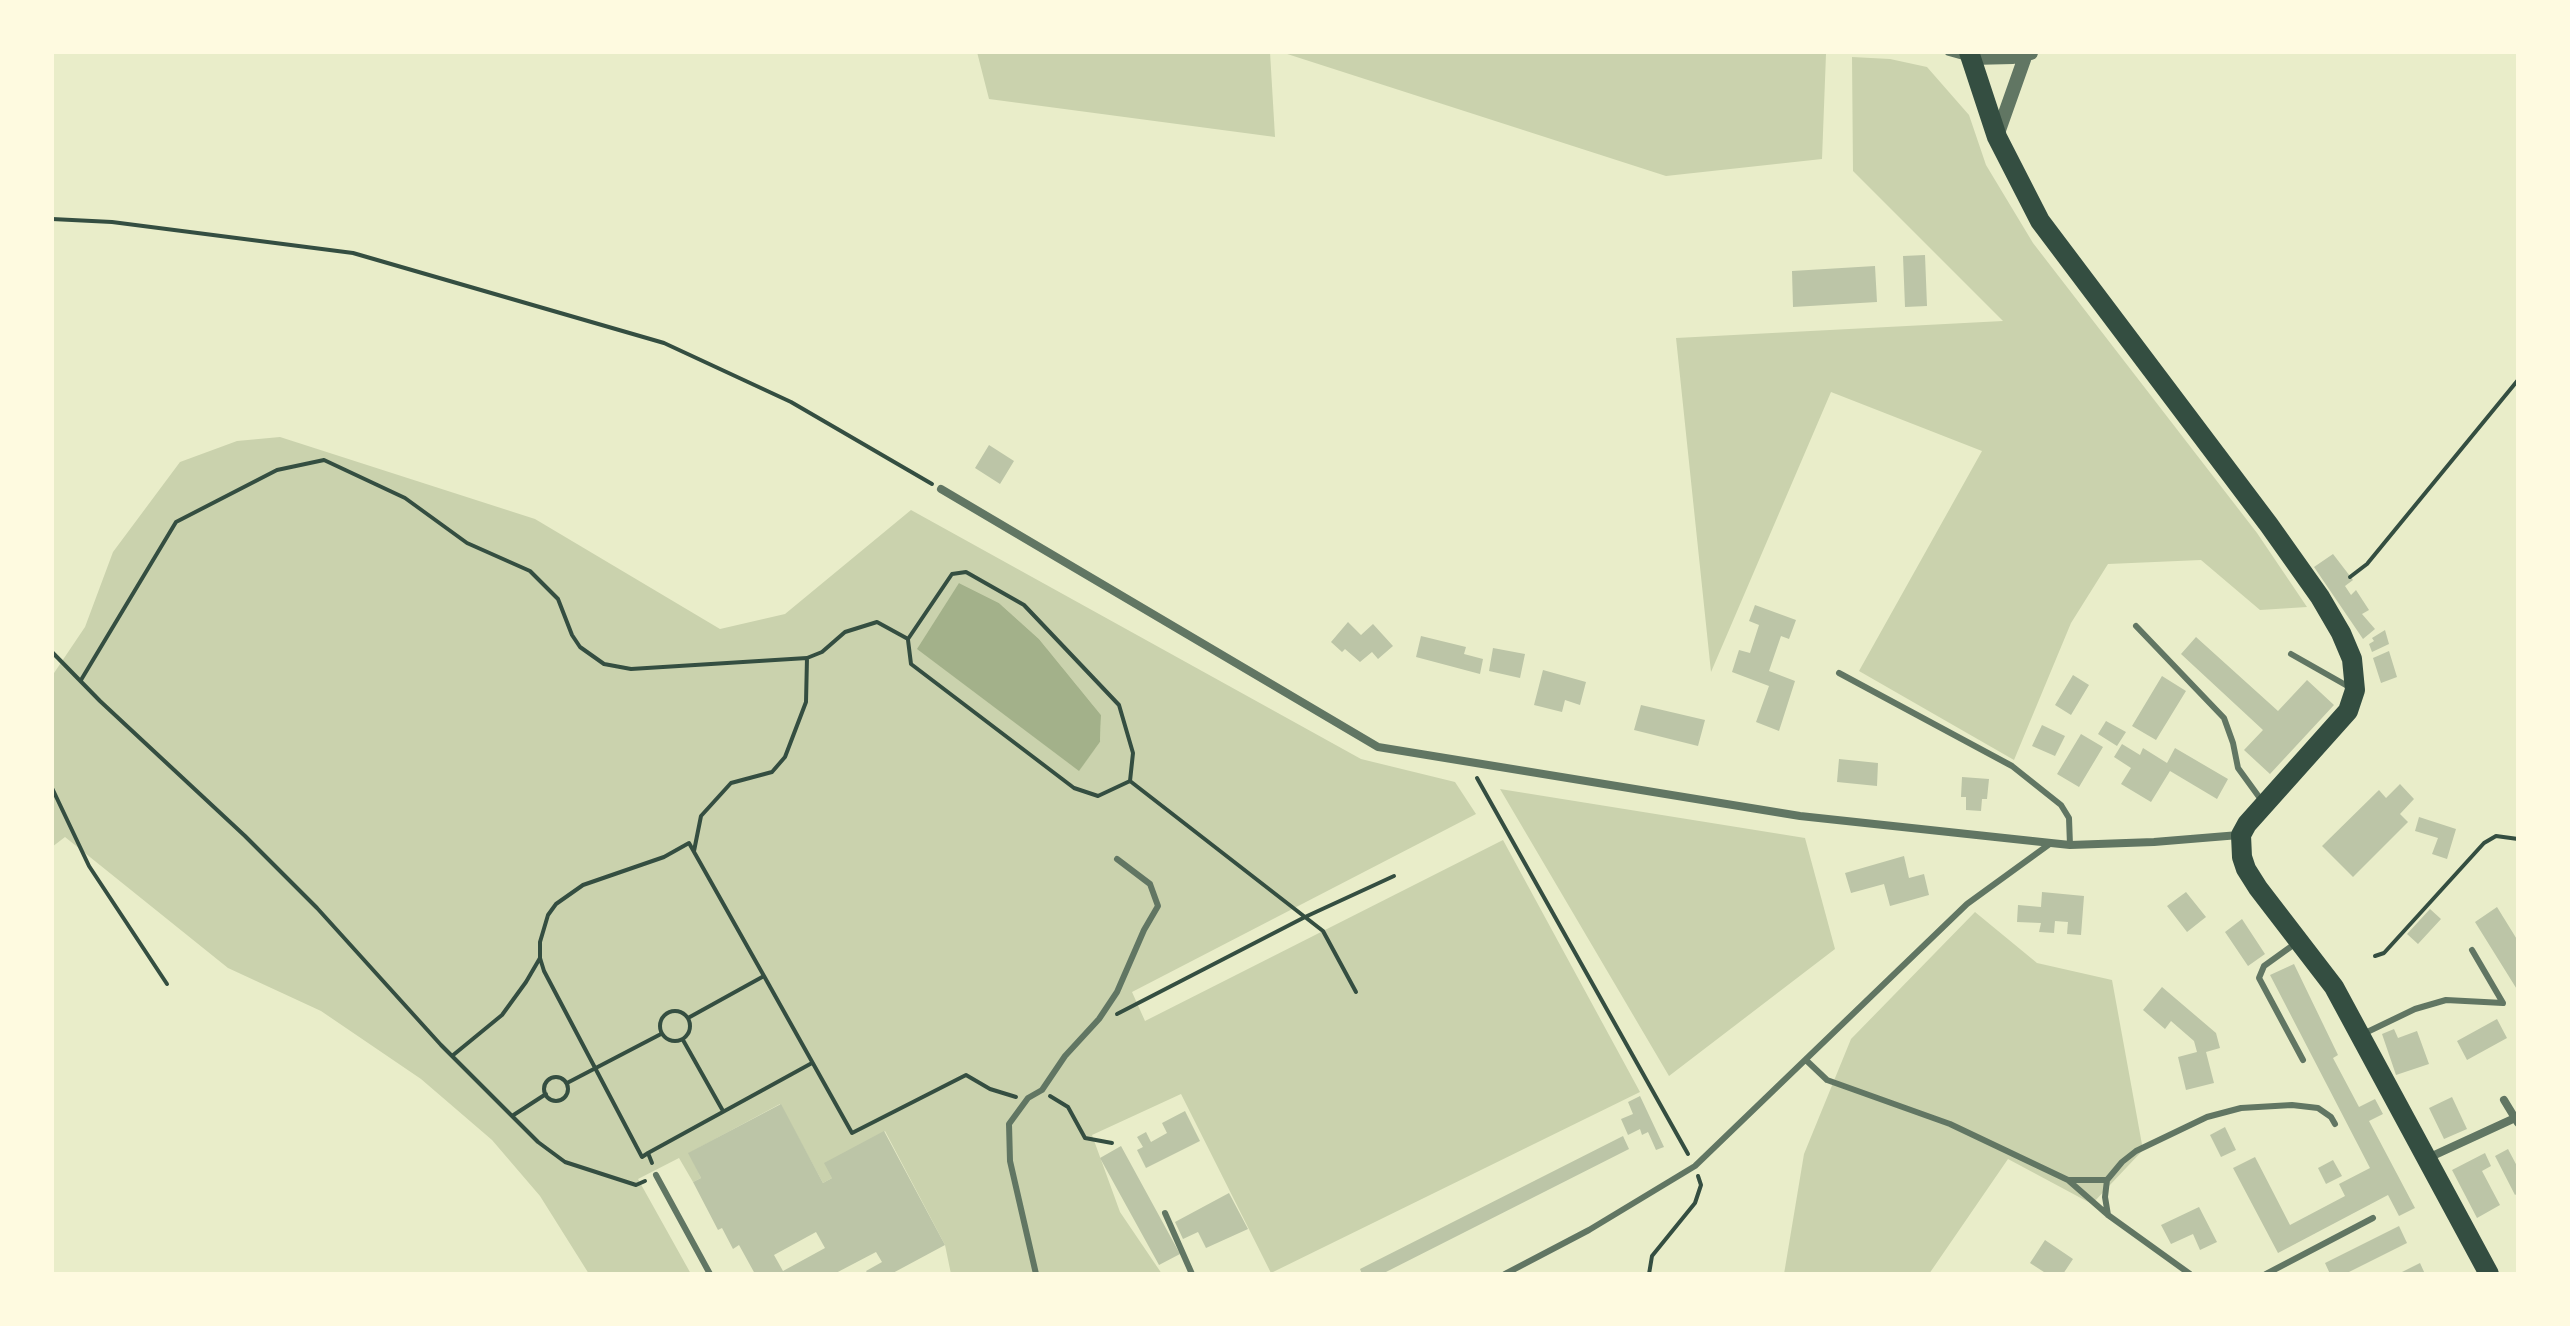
<!DOCTYPE html>
<style>
body{margin:0}
#map{position:relative;width:2570px;height:1326px;overflow:hidden;background:#e9edc9;font-family:"Nunito Sans",sans-serif}
canvas{display:block}
.frame{position:absolute;inset:0;border:54px solid #fefae0;pointer-events:none}
</style>
<div id="map">
<canvas width="2570" height="1326"></canvas>
<div class="frame"></div>
</div>
<script>
const c = document.querySelector('canvas').getContext('2d');
c.lineJoin = 'round';
function paint(path, color) {
  c.fillStyle = color;
  c.fill(path, 'evenodd');
}
function poly(rows) {
  const path = new Path2D();
  for (const r of rows) {
    if (r.length === 3) {
      path.moveTo(r[0] + r[2], r[1]);
      path.arc(r[0], r[1], r[2], 0, 2 * Math.PI);
      continue;
    }
    path.moveTo(r[0], r[1]);
    for (let i = 2; i < r.length; i += 2) path.lineTo(r[i], r[i + 1]);
  }
  return path;
}
function strokePath(path, color, width, dash) {
  c.strokeStyle = color;
  c.lineWidth = width;
  c.lineCap = dash ? 'butt' : 'round';
  c.setLineDash(dash || []);
  c.stroke(path);
}
paint(poly([
 [977,52,1270,52,1275,137,989,99],
 [1281,52,1810,52,1826,54,1822,159,1666,176],
 [1852,57,1890,59,1927,67,1969,115,1986,165,2033,243,2257,533,2307,607,2260,610,2201,560,2108,564,2071,623,2014,760,1859,671,1982,451,1831,392,1711,672,1676,338,2003,321,1853,171],
 [280,437,535,519,720,629,785,614,911,510,1361,759,1455,782,1476,814,1132,992,1145,1021,1503,840,1640,1092,1271,1273,1181,1094,1092,1135,1120,1212,1162,1274,951,1274,945,1245,885,1131,832,1178,823,1183,780,1104,689,1153,701,1178,693,1182,679,1158,638,1179,691,1274,589,1274,540,1196,492,1140,421,1079,321,1011,228,968,65,837,52,847,52,676,85,627,113,552,180,462,237,441],
 [959,583,999,603,1039,639,1101,715,1100,742,1079,770],
 [1500,789,1805,838,1835,949,1669,1076],
 [1975,912,2037,963,2112,980,2143,1150,2092,1204,2008,1159,1929,1274,1784,1274,1804,1154,1851,1039]
]), '#cad2ad');
paint(poly([
 [959,583,999,603,1039,639,1101,715,1100,742,1079,771,917,649]
]), '#a3b18a');
paint(poly([
 [1925,255,1927,306,1905,307,1903,256],
 [1875,266,1877,302,1793,307,1792,271],
 [989,445,1014,461,1000,484,975,468],
 [2333,554,2353,580,2345,586,2351,595,2356,590,2369,610,2362,614,2375,629,2363,639,2314,567],
 [1755,605,1796,620,1789,639,1781,636,1769,671,1795,681,1779,731,1756,722,1769,686,1732,672,1739,650,1750,653,1759,625,1749,621],
 [1348,622,1361,635,1373,624,1393,646,1378,659,1372,652,1360,662,1345,649,1342,652,1331,642],
 [2385,630,2389,644,2372,652,2369,644,2374,641,2372,638],
 [1421,636,1466,647,1464,654,1483,659,1480,674,1416,657],
 [2196,637,2278,711,2307,680,2334,705,2270,774,2244,750,2263,730,2181,654],
 [1493,648,1525,654,1520,678,1489,671],
 [2389,651,2397,677,2381,683,2373,658],
 [1543,670,1586,682,1580,705,1565,700,1562,712,1534,705],
 [2073,675,2089,685,2071,715,2055,705],
 [2162,676,2186,691,2156,740,2132,726],
 [1641,705,1705,720,1698,746,1634,730],
 [2106,721,2126,732,2117,746,2098,734],
 [2042,725,2065,736,2055,756,2032,746],
 [2081,734,2103,747,2079,787,2057,774],
 [2122,744,2140,755,2143,748,2167,763,2175,748,2228,779,2217,799,2170,771,2151,802,2121,784,2131,768,2114,757],
 [1839,759,1878,763,1877,786,1837,782],
 [1962,777,1989,779,1987,799,1982,799,1981,811,1966,810,1966,797,1961,797],
 [2400,784,2414,799,2400,814,2408,822,2353,877,2322,846,2379,790,2386,798],
 [2419,817,2456,829,2447,859,2432,854,2438,838,2415,831],
 [1904,856,1909,878,1924,874,1929,895,1890,906,1884,884,1851,893,1845,873],
 [2042,892,2084,896,2081,935,2067,934,2068,922,2055,921,2054,933,2039,932,2041,923,2017,922,2018,905,2041,907],
 [2186,892,2206,917,2187,932,2167,906],
 [2497,907,2518,941,2518,991,2475,922],
 [2430,909,2441,919,2418,944,2407,934],
 [2242,919,2265,954,2248,966,2225,932],
 [2294,964,2338,1055,2333,1058,2359,1107,2375,1099,2383,1114,2369,1121,2415,1208,2399,1216,2388,1195,2278,1253,2233,1168,2255,1157,2290,1225,2345,1196,2339,1184,2370,1168,2270,975],
 [2162,987,2216,1033,2220,1048,2206,1052,2214,1083,2186,1090,2178,1057,2197,1052,2194,1041,2171,1021,2165,1029,2143,1010],
 [2497,1019,2507,1038,2467,1060,2457,1041],
 [2394,1029,2398,1038,2417,1031,2429,1064,2396,1075,2382,1034],
 [1640,1096,1664,1147,1656,1150,1648,1132,1642,1135,1640,1129,1628,1135,1621,1119,1633,1114,1628,1102],
 [2452,1097,2467,1129,2444,1139,2429,1108],
 [781,1104,823,1183,832,1178,824,1163,884,1131,945,1245,891,1274,868,1274,866,1271,882,1262,876,1252,834,1274,755,1274,739,1245,733,1249,722,1228,718,1230,693,1182,701,1178,688,1153],
 [816,1232,825,1248,783,1271,774,1255],
 [1185,1111,1200,1141,1146,1168,1137,1150,1143,1147,1137,1137,1146,1132,1151,1142,1167,1133,1162,1123],
 [2225,1127,2236,1150,2221,1157,2210,1135],
 [1623,1136,1629,1149,1382,1274,1362,1274,1360,1269],
 [1121,1146,1180,1254,1159,1265,1100,1158],
 [2508,1149,2518,1168,2518,1193,2515,1195,2495,1156],
 [2485,1153,2491,1166,2482,1171,2500,1205,2477,1218,2452,1170],
 [2333,1160,2342,1176,2326,1184,2318,1168],
 [1229,1193,1248,1229,1206,1248,1198,1232,1183,1239,1175,1222],
 [2199,1207,2217,1242,2200,1250,2193,1234,2171,1244,2161,1225],
 [2399,1226,2407,1243,2345,1274,2330,1274,2325,1263],
 [2045,1240,2073,1259,2063,1274,2047,1274,2030,1263],
 [2420,1263,2425,1274,2398,1274]
]), '#bcc5a7');
strokePath(poly([
 [52,219,112,222,353,253,664,343,791,402,932,484],
 [2350,577,2367,564,2518,380],
 [908,640,911,664,1074,788,1098,796,1130,781],
 [52,652,100,701,245,836,317,908,441,1045,538,1142,565,1162,636,1185,645,1181],
 [81,680,176,522,277,470,324,460,405,498,467,543,530,571,558,599,572,635,580,647,604,664,631,669,807,658,822,652,845,632,877,622,908,639,952,574,966,572,1024,605,1119,705,1133,753,1130,781,1323,931,1356,992],
 [1477,778,1688,1154],
 [52,788,89,866,167,984],
 [694,851,701,816,731,783,772,772,785,757,806,702,807,658],
 [2375,956,2384,953,2484,843,2496,836,2518,839],
 [675,1026,15],
 [1117,1014,1305,917,1394,876],
 [688,1018,764,976,852,1133,966,1075,990,1089,1016,1097],
 [683,1040,723,1111],
 [452,1056,502,1015,526,982,540,958],
 [556,1089,12],
 [567,1083,661,1034],
 [1050,1096,1068,1107,1085,1138,1112,1143],
 [512,1116,546,1094],
 [648,1153,642,1157,544,971,540,958,540,942,548,915,556,904,583,885,664,857,689,843,764,976],
 [652,1163,648,1153,812,1063],
 [1649,1274,1652,1256,1695,1203,1701,1185,1698,1176]
]), '#344e41', 4);
strokePath(poly([
 [2136,626,2224,718,2233,743,2238,768,2262,801],
 [2291,654,2351,688],
 [1839,673,2012,766,2061,805,2069,818,2070,845],
 [2296,943,2264,966,2259,978,2303,1060],
 [2363,1034,2415,1009,2446,1000,2503,1003,2472,950],
 [1807,1061,1827,1080,1950,1124,2068,1180,2108,1215,2190,1274],
 [656,1175,710,1274],
 [2068,1180,2107,1180],
 [1165,1213,1192,1274],
 [2108,1215,2105,1197,2107,1180,2122,1162,2136,1151,2207,1117,2241,1108,2292,1105,2318,1108,2331,1117,2335,1124],
 [1036,1274,1010,1161,1009,1124,1028,1098,1042,1090,1065,1056,1099,1019,1117,992,1144,930,1158,906,1150,884,1117,859],
 [1505,1274,1589,1230,1695,1166,1967,904,2051,843],
 [2266,1274,2373,1218]
]), '#617663', 6);
strokePath(poly([
 [1949,52,1967,57],
 [941,489,1378,747,1800,816,2051,843,2070,845,2154,842,2239,835],
 [2504,1100,2518,1123],
 [2428,1158,2515,1118]
]), '#617663', 8);
strokePath(poly([
 [1971,58,2013,57,2031,53],
 [1997,136,2026,54]
]), '#617663', 14);
strokePath(poly([
 [1969,52,1997,137,2040,221,2269,525,2320,597,2341,633,2352,659,2355,690,2348,711,2247,824,2241,835,2242,857,2246,869,2258,888,2334,987,2489,1274]
]), '#344e41', 20);
</script>
